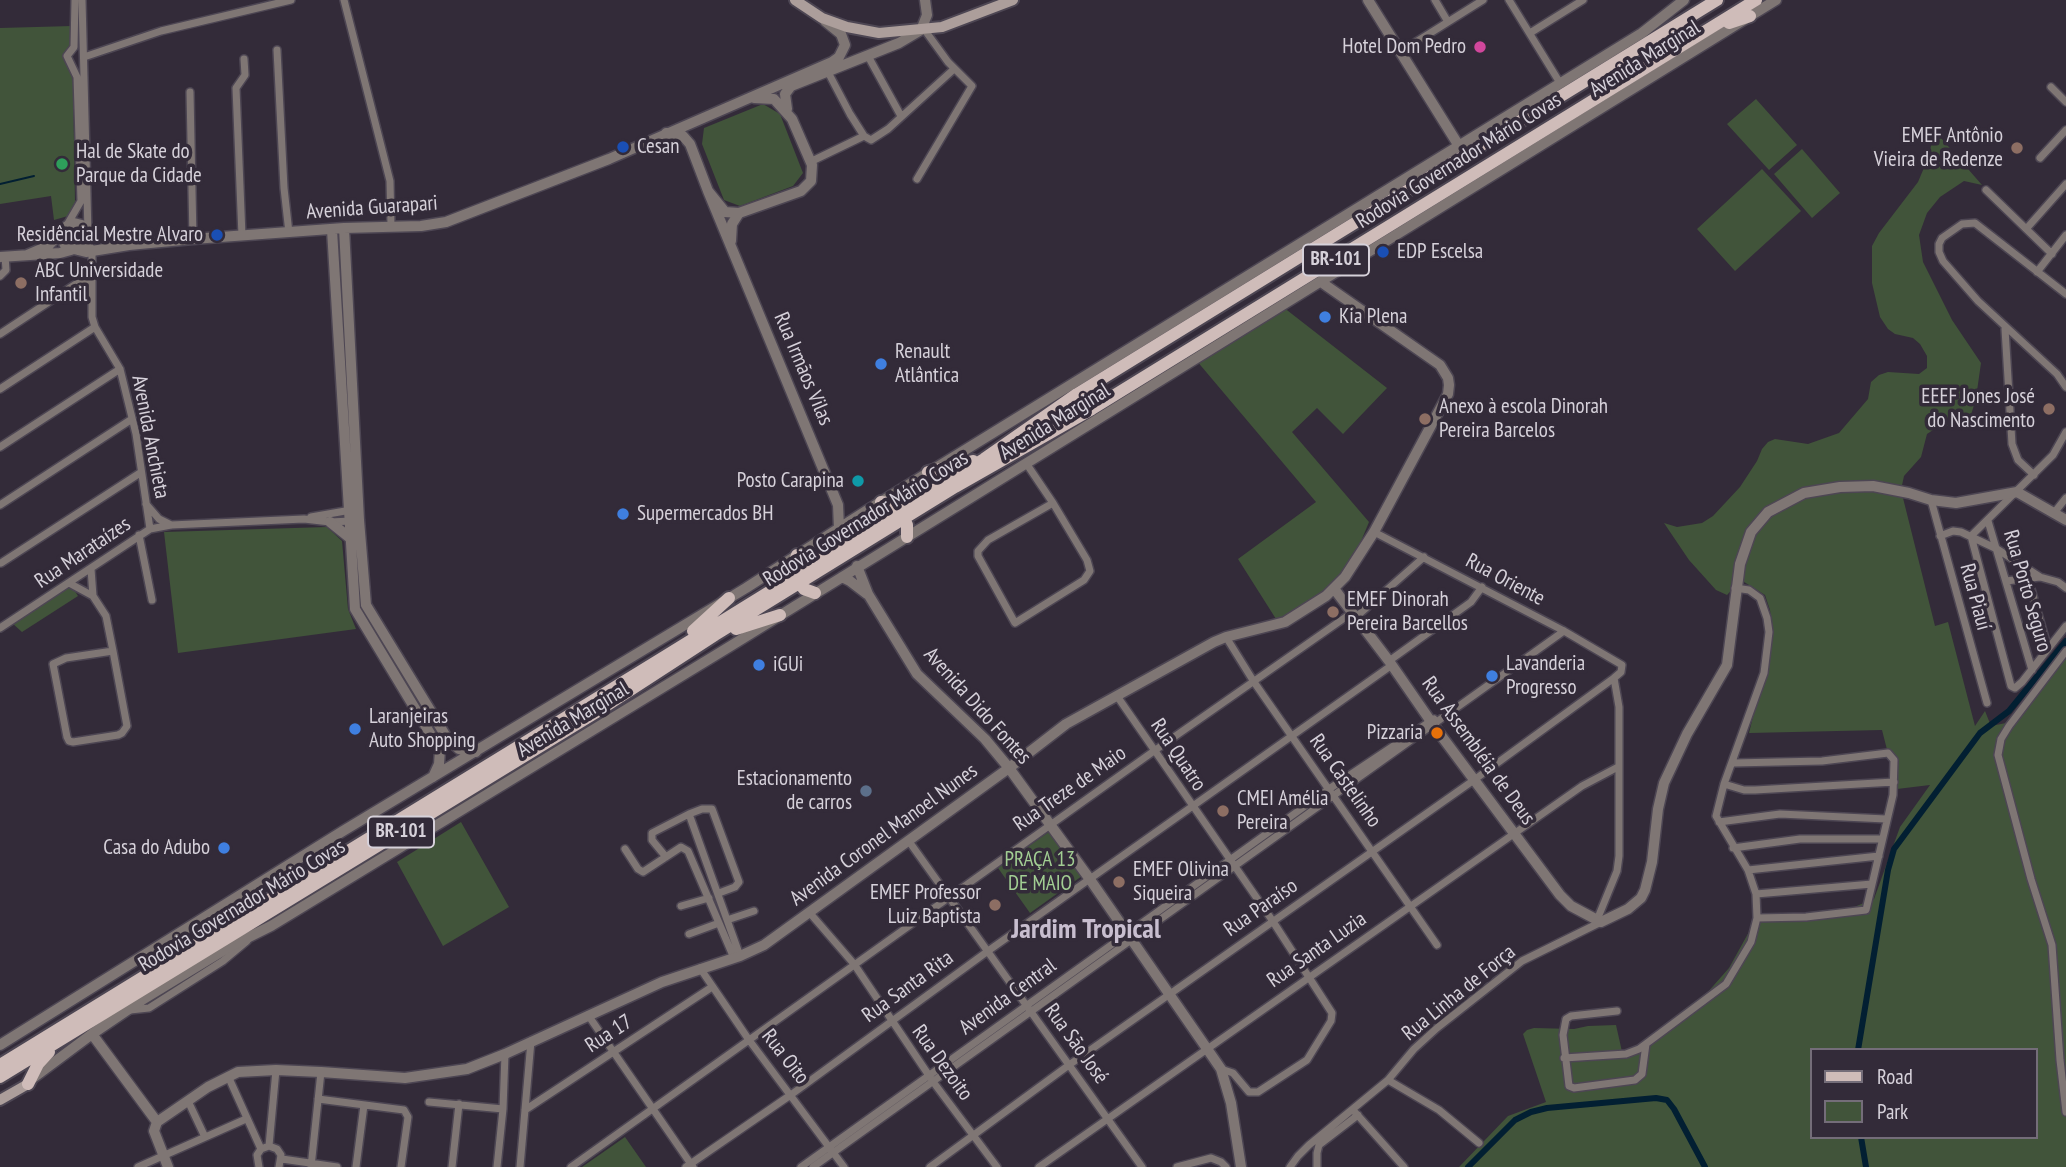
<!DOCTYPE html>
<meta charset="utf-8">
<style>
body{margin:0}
#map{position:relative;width:2066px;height:1167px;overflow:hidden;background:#332b39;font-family:"PT Sans Narrow",sans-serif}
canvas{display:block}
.legend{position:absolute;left:1810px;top:1048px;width:228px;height:91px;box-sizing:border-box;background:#332b39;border:2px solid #746d79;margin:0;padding:9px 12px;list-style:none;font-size:21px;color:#d6d1da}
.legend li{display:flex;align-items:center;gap:14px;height:35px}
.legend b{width:35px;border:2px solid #746d79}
</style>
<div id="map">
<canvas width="2066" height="1167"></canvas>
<ul class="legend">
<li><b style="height:9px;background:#cfbcb9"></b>Road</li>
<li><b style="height:19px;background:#41543a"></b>Park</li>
</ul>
</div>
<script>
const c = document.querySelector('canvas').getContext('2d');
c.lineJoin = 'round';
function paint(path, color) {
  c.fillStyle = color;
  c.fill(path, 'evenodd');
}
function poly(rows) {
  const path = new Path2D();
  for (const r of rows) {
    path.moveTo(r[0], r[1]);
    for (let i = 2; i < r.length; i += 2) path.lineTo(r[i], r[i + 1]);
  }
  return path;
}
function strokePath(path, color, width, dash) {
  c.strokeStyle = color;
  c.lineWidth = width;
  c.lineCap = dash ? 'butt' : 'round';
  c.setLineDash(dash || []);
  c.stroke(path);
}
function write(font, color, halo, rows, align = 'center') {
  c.font = font + ' "PT Sans Narrow",sans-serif';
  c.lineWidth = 7;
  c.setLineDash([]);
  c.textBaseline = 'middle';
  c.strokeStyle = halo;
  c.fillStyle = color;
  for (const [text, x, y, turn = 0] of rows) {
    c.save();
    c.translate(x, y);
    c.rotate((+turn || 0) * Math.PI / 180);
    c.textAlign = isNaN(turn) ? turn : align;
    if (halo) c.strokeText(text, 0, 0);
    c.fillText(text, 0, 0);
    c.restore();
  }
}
paint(poly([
 [72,26,75,202,68,216,54,220,51,196,0,204,0,28],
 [1756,99,1797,145,1769,170,1727,124],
 [763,104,780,114,803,173,793,186,740,206,724,200,702,144,704,128],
 [1934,130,1982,185,1964,181,1940,197,1927,213,1919,235,1923,262,1952,320,1981,363,1976,398,1971,415,1956,426,1939,426,1927,434,1921,457,1904,476,1901,490,1935,626,1948,622,1975,726,1985,711,1991,726,2006,723,2066,654,2066,1167,1459,1167,1508,1116,1546,1102,1523,1034,1527,1030,1534,1028,1574,1029,1588,1026,1616,1025,1623,1056,1699,1002,1729,968,1750,930,1751,923,1839,913,1874,899,1900,827,1930,785,1897,789,1882,730,1749,733,1773,636,1770,610,1765,595,1741,580,1727,595,1716,590,1689,560,1664,523,1677,527,1702,523,1713,516,1740,487,1757,461,1762,449,1768,442,1775,439,1808,444,1839,433,1868,399,1871,382,1879,375,1888,372,1919,374,1927,368,1927,356,1920,344,1913,338,1895,334,1888,329,1880,317,1872,283,1872,246,1879,233,1918,182,1929,156],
 [1812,1050,2036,1050,2036,1137,1812,1137],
 [1802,149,1840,193,1812,218,1774,174],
 [1762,169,1801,211,1735,271,1697,229],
 [1283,307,1387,388,1343,434,1317,408,1292,432,1369,522,1357,551,1332,585,1300,611,1276,619,1238,559,1316,502,1196,360],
 [327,527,342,541,348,609,356,629,178,653,164,532],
 [71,585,78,596,22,632,12,623],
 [461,822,509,907,443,946,397,862],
 [1050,831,1082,876,1030,913,998,868],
 [625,1137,646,1167,582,1167]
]), '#41543a');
strokePath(poly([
 [0,184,34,176]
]), '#021f32', 2);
strokePath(poly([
 [1858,1050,1888,870,1894,849,1980,733,2009,711,2066,641],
 [1861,1137,1866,1167],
 [1468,1167,1515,1120,1531,1112,1547,1108,1656,1098,1667,1100,1674,1109,1705,1167]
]), '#021f32', 6);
const minor = poly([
 [82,0,88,233],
 [344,0,390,181,391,226],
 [1435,0,1448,22],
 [1509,0,1560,83],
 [1530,33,1583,0],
 [277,50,284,188,289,233],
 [1400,52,1483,0],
 [868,56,901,116],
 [84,57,161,31,291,0],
 [828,72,850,114,864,136,871,140,888,129,954,69],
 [2051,87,2066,102],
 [190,92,193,239],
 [2040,158,2066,130],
 [810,162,864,136],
 [917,179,972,86,948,62,924,29],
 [1986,190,2052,254],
 [67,225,81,201,77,77,67,56,74,47,75,0],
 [2027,228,2066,184],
 [242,236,236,88,245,75,244,59],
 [88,241,92,251,92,317,95,327,120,369,136,434,150,529],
 [2037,272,2066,235],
 [0,276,6,270,5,256],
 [2066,294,1975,223,1962,224,1942,238,1939,244,1939,252,1943,261,1978,301,2057,374,2066,387],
 [2005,329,2012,444,2018,460,2034,475],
 [0,334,76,284,91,279],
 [0,389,95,327],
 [2066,432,2053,455,1971,536,2011,686,2015,688,2022,682,2066,626],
 [0,447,120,369],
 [1026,463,1053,503,1087,560,1090,571,1084,580,1015,623,978,556,978,551,988,540,1053,503],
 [1931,500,1987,703],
 [146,504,159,519,171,525],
 [0,505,132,419],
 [2054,513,2066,498],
 [311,517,351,510],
 [1988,521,2032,670],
 [1374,532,1564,631,1622,665,1621,672,1614,678,1619,707,1619,856,1617,871,1597,920],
 [139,535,152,600],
 [1940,536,1953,531,1961,532,1997,549,2040,577],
 [1,563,140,473],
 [91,569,93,596],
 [2028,578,2048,649],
 [2006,581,2040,577,2058,582,2066,588],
 [69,583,93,596,106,616,113,651,127,726,122,733,118,735,73,742,69,741,67,737,53,664,66,658,113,651],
 [1356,617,1424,557],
 [0,628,150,529,171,525,304,519,330,522,351,521],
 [1226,637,1254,682,1437,945],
 [2066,651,2009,726,2001,739,1998,755,2031,879,2052,945,2060,1060,2066,1112],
 [1389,661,1471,602,1482,587],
 [1117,696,1272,920,1332,1013,1331,1021,1307,1060,1258,1092,1249,1092,1233,1073,1221,1069],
 [1733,763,1822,761,1888,753,1894,760,1893,795,1866,910,1806,917,1757,918],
 [1724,784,1744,790,1755,790,1894,782],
 [689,814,740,956],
 [1719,822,1780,814,1886,819],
 [908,840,1142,1167],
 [1733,848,1800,839,1882,839],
 [625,849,638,869,643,872,681,847,688,851,719,923,689,934],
 [666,857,652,840,652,833,689,814,702,809,712,809,739,882,735,887,719,893],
 [1748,870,1879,856],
 [1756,894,1872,884],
 [681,906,709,898],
 [809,912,854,964,934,1083,997,1167],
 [727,920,754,911],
 [719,923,734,958],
 [700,968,749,1040,844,1167],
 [130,1010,149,1008,223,961,247,941],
 [1617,1011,1571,1016,1566,1019,1563,1035,1569,1086,1574,1088,1635,1080,1642,1074,1646,1044],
 [588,1015,693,1167],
 [1564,1058,1626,1054,1639,1049,1726,984,1751,942,1757,918,1756,894,1748,870,1716,816,1724,784,1764,673,1769,632,1767,618,1760,598,1749,590,1735,588],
 [228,1076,261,1149],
 [1388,1080,1439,1110,1479,1143],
 [318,1099,404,1110,408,1117,401,1167],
 [188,1101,205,1137],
 [429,1102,503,1109],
 [525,1110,712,987],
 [1353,1110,1404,1167],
 [269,1146,276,1070],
 [282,1159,337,1167],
 [138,1167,246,1119],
 [259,1167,257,1155,261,1149,269,1146,277,1149,281,1155,279,1167],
 [311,1167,321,1072],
 [356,1167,364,1105],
 [452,1167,459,1104],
 [497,1167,503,1109,505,1054],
 [520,1167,531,1041],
 [571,1167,1154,751,1353,612],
 [686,1167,792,1094,988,951,1392,665],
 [801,1167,1329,789,1434,719],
 [813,1167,1564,631],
 [930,1167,1069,1065,1474,780,1614,678],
 [1039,1167,1582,786,1618,767],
 [1177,1167,1211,1158,1221,1162,1226,1167],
 [1290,1167,1298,1156,1309,1145,1388,1080,1414,1049,1437,1028,1522,961,1601,922],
 [1317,1167,1317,1153,1319,1145,1358,1115]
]);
const tertiary = poly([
 [1368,0,1459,146],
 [787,109,785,94,791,86,899,43,921,30,927,15,925,0],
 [666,133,683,136,690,144,708,191,725,212,739,213,801,191,811,181,812,165,792,119,774,99,754,98],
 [708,191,838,505,839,528],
 [344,228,359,520,366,605,447,738,459,749,476,752],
 [64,229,62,239,66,247,86,252,129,245,193,239,344,228,421,226,446,222,609,159,832,62,839,57,845,45,841,34,825,21],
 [332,230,355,609,440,750,439,764,433,777],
 [731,241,732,224,739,213],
 [27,255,48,246,67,226,74,223,82,225,88,234,86,244,78,250],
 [0,257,60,253,71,250],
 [330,522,350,538],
 [857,566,868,594,917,674,985,739,1009,768,1089,878,1221,1069,1231,1103,1241,1167],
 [842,577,850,581,867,594],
 [1335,590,1389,661,1434,726,1560,895,1571,906,1601,922,1628,909,1641,898,1645,890,1652,862,1658,809,1664,783,1687,734,1727,665,1740,564,1751,532,1768,512,1804,493,1840,487,1873,486,1909,493,1931,500,1956,503,2017,492,2066,520],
 [92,1034,157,1122],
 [0,1045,343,831,746,588,866,511,1642,33,1684,0],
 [33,1078,92,1034,142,1000,229,947,271,926,729,647,1776,0],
 [168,1167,154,1131,157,1122,208,1087,238,1072,276,1070,321,1072,405,1078,467,1069,505,1054,662,982,740,956,764,945,1009,768,1066,724,1214,642,1226,637,1285,622,1326,596,1345,577,1374,532,1448,394,1449,385,1448,378,1440,365,1321,282]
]);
const secondary = poly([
 [795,0,822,18,847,27,879,33,942,27,1013,0],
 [0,1100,28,1084]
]);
const primary = poly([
 [1729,23,1750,16],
 [928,472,973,461],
 [881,502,889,503,900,511,907,525,907,537],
 [797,555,794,565,796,579,804,589,815,593],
 [736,629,780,615],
 [693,631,729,598],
 [0,1065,667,655,984,459,1077,394,1717,0],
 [0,1077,595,713,715,635,955,487,1092,409,1756,0],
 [28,1084,38,1064,49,1052]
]);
strokePath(minor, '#4d4653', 10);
strokePath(tertiary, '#4d4653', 13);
strokePath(secondary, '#4d4653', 14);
strokePath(primary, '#4d4653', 16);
strokePath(minor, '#7f7674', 7);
strokePath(tertiary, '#7f7674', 10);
strokePath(secondary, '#ac9e9b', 10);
strokePath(primary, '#cfbcb9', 12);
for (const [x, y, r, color] of [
 [1480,47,7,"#d1479c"],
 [623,147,7,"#1a4fb4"],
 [2017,148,7,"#8d6e63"],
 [62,164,7,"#2e9e5b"],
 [217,235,7,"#1a4fb4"],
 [1383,252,7,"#1a4fb4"],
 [21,283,7,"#8d6e63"],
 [1325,317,7,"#3f7fe0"],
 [881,364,7,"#3f7fe0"],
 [2049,409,7,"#8d6e63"],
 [1425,419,7,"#8d6e63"],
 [858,481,7,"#0f9aa8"],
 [623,514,7,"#3f7fe0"],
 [1333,612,7,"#8d6e63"],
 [759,665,7,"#3f7fe0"],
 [1492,676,7,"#3f7fe0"],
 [355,729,7,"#3f7fe0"],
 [1437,733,7,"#e8710a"],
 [866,791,7,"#5c6f8a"],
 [1223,811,7,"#8d6e63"],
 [224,848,7,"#3f7fe0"],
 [1119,882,7,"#8d6e63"],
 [995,905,7,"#8d6e63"]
]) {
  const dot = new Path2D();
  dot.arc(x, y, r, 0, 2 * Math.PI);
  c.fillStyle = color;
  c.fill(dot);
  strokePath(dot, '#332b39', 2.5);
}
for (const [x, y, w] of [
 [1336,260,66],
 [401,832,66]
]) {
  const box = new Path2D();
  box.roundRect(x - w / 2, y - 15.5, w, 31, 5);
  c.fillStyle = '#332b39';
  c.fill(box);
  strokePath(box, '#d6d1da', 2);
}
write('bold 19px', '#d6d1da', null, [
 ["BR-101",1336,260],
 ["BR-101",401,832]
]);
write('21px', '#d6d1da', '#332b39', [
 ["Hotel Dom Pedro",1466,47,"right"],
 ["EMEF Antônio",2003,136,"right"],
 ["Vieira de Redenze",2003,160,"right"],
 ["Cesan",637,147],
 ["Hal de Skate do",76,152],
 ["Parque da Cidade",76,176],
 ["Residêncial Mestre Alvaro",203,235,"right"],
 ["EDP Escelsa",1397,252],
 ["ABC Universidade",35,271],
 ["Infantil",35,295],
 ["Kia Plena",1339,317],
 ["Renault",895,352],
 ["Atlântica",895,376],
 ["EEEF Jones José",2035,397,"right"],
 ["do Nascimento",2035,421,"right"],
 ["Anexo à escola Dinorah",1439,407],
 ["Pereira Barcelos",1439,431],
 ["Posto Carapina",844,481,"right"],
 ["Supermercados BH",637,514],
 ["EMEF Dinorah",1347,600],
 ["Pereira Barcellos",1347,624],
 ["Lavanderia",1506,664],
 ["Progresso",1506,688],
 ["iGUi",773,665],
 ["Laranjeiras",369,717],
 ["Auto Shopping",369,741],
 ["Pizzaria",1423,733,"right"],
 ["Estacionamento",852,779,"right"],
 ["de carros",852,803,"right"],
 ["CMEI Amélia",1237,799],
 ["Pereira",1237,823],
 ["Casa do Adubo",210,848,"right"],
 ["EMEF Olivina",1133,870],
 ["Siqueira",1133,894],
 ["EMEF Professor",981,893,"right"],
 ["Luiz Baptista",981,917,"right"]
], 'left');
write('21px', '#d6d1da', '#332b39', [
 ["Avenida Marginal",1645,59,-32],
 ["Rodovia Governador Mário Covas",1459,161,-32],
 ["Avenida Guarapari",372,208,-4],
 ["Rua Irmãos Vilas",803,369,67],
 ["Avenida Marginal",1055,422,-32],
 ["Avenida Anchieta",150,437,79],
 ["Rodovia Governador Mário Covas",866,519,-32],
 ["Rua Marataízes",83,553,-34],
 ["Rua Oriente",1505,580,28],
 ["Rua Porto Seguro",2027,591,74],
 ["Rua Piauí",1975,597,75],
 ["Avenida Dido Fontes",977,706,48],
 ["Avenida Marginal",573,720,-31],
 ["Rua Assembléia de Deus",1478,751,54],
 ["Rua Quatro",1178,755,56],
 ["Rua Castelinho",1345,781,55],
 ["Rua Treze de Maio",1070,789,-35],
 ["Avenida Coronel Manoel Nunes",884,835,-36],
 ["Rodovia Governador Mário Covas",242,906,-31],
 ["Rua Paraíso",1261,908,-35],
 ["Rua Santa Luzia",1317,950,-35],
 ["Rua Santa Rita",908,987,-36],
 ["Rua Linha de Força",1459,993,-39],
 ["Avenida Central",1008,997,-36],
 ["Rua 17",609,1034,-33],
 ["Rua São José",1076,1044,54],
 ["Rua Oito",785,1057,52],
 ["Rua Dezoito",942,1063,54]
]);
write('21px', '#a2ce93', '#332b39', [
 ["PRAÇA 13",1040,860],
 ["DE MAIO",1040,884]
]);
write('bold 28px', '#c8becf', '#332b39', [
 ["Jardim Tropical",1086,930]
]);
</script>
